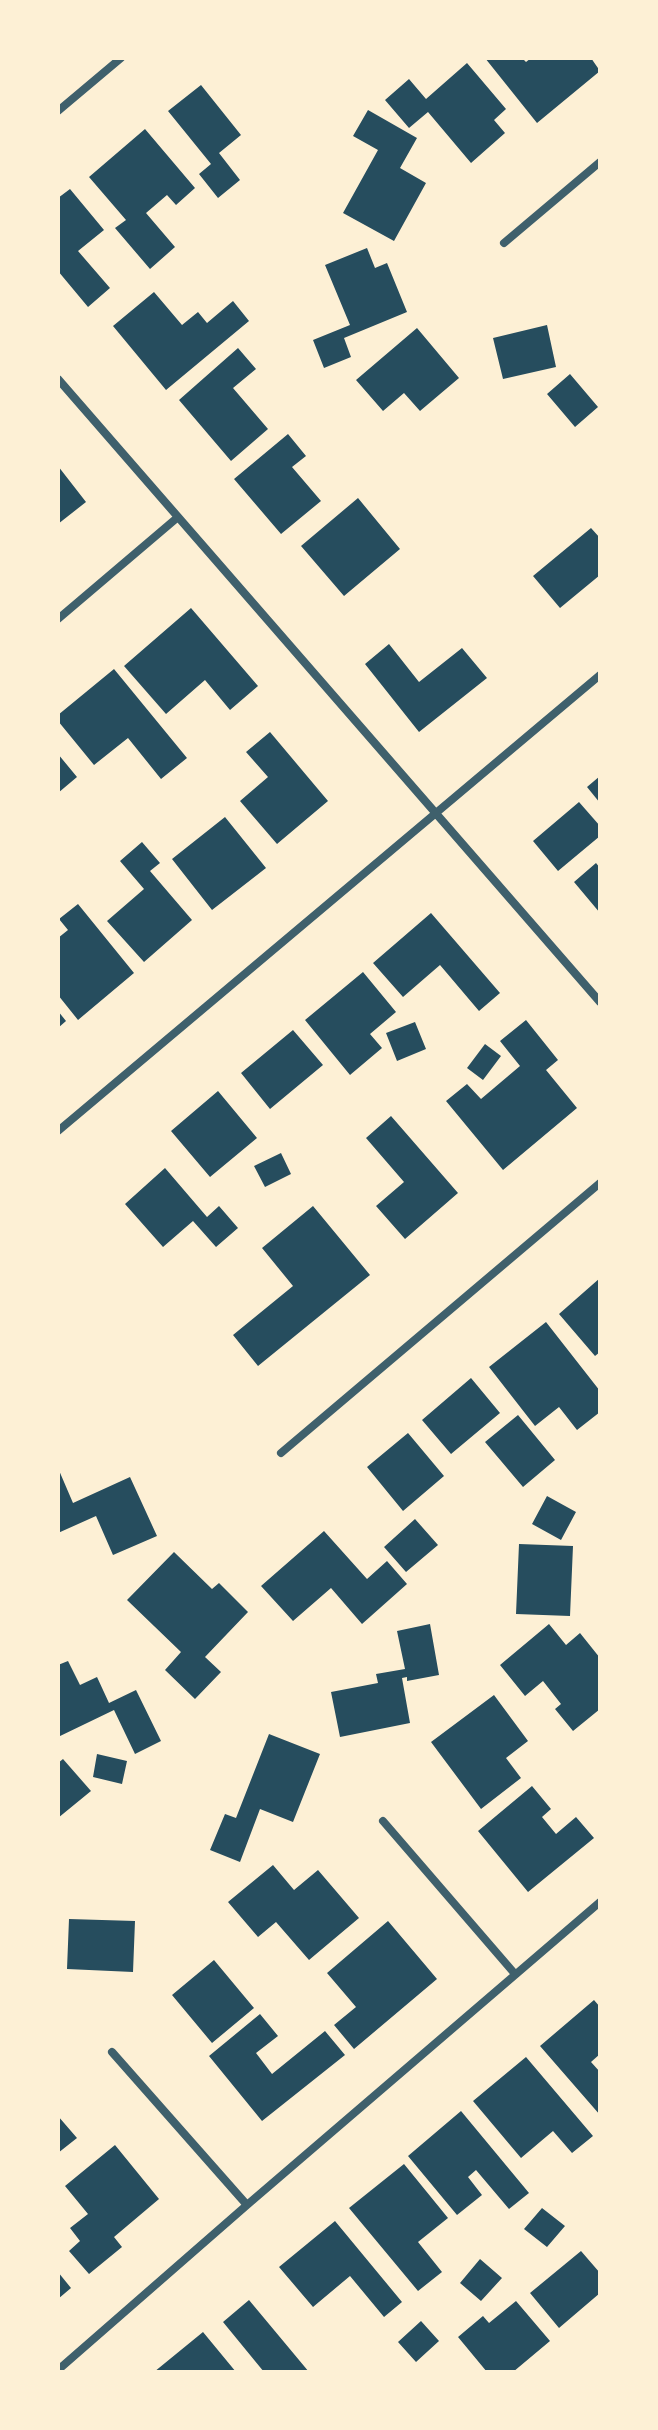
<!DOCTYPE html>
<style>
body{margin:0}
#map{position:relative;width:658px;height:2430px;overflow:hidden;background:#fdf0d5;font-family:"Fira Sans",sans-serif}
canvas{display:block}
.frame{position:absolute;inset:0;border:60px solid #fdf0d5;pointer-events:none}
</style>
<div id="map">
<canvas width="658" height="2430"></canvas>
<div class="frame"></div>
</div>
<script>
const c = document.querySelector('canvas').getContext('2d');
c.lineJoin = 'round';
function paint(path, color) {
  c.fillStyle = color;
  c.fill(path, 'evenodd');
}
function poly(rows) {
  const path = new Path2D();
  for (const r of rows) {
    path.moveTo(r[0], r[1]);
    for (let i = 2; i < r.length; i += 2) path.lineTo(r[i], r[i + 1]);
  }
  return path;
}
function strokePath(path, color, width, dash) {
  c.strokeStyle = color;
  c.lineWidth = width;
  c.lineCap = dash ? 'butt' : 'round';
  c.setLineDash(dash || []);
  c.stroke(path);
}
paint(poly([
 [485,58,522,58,526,62,531,58,591,58,600,71,537,123],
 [467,63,506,109,494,120,505,133,471,163,428,112,409,128,385,100,409,79,426,99],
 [201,85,241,135,219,153,240,180,218,198,199,174,211,164,168,111],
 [368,110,417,138,400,168,426,183,394,241,343,213,378,150,353,136],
 [145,129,195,188,176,205,167,195,146,213,175,247,150,269,115,228,126,220,89,177],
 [70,189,104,230,78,251,110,288,88,307,58,271,58,198],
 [367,248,375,268,387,263,407,312,344,338,351,357,324,368,313,340,350,325,325,265],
 [154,292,182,325,198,312,207,323,233,301,249,321,166,390,113,326],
 [547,325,556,367,503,379,493,338],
 [417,328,459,378,420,411,404,393,383,411,356,380],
 [238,348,256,369,233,388,268,429,231,461,179,400],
 [570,374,598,407,575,427,547,394],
 [288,434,306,456,292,467,321,501,281,534,234,479],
 [58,466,86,502,58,524],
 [358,498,400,549,344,596,301,546],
 [591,528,600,538,600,575,560,608,533,576],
 [191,608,258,686,230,710,205,680,166,714,124,666],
 [389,644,419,682,462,648,487,678,419,732,365,664],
 [114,669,187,758,161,779,128,738,94,765,58,721,58,715],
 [270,732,328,801,277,844,240,801,268,777,246,752],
 [58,754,77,777,58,793],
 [600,776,600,803,587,787],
 [579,802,600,826,600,836,558,871,533,841],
 [225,817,266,868,212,910,172,859],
 [142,842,160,863,150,871,192,920,144,962,107,921,144,889,120,861],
 [596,863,600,868,600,913,574,882],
 [78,904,134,973,78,1020,58,995,58,938,68,930,59,919],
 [431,913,500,993,479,1011,440,965,403,997,373,963],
 [363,972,396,1012,370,1034,382,1048,350,1075,305,1020],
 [58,1011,66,1021,58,1028],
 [526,1020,558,1060,546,1070,577,1108,503,1170,446,1101,467,1084,481,1099,520,1066,500,1041],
 [415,1022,426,1049,397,1061,386,1033],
 [293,1030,323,1065,270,1109,241,1073],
 [485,1044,501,1056,483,1080,467,1068],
 [218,1091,257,1138,210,1177,171,1131],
 [391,1116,458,1193,405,1239,376,1206,404,1182,366,1138],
 [281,1153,291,1174,265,1187,254,1166],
 [165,1168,207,1217,219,1206,238,1228,216,1247,193,1221,163,1247,125,1204],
 [313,1206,370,1275,258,1366,233,1335,293,1286,262,1248],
 [600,1278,600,1352,595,1356,559,1314],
 [546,1322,600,1391,600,1412,577,1430,559,1407,535,1426,489,1367],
 [471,1378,500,1413,451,1454,422,1420],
 [518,1415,555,1460,523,1487,485,1442],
 [408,1433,444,1476,403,1511,367,1467],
 [58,1468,73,1503,130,1477,157,1536,113,1555,96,1516,58,1533],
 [547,1496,576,1512,561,1540,532,1524],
 [415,1519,438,1545,406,1572,384,1547],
 [324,1531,367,1579,387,1561,407,1584,362,1624,331,1588,293,1621,261,1586],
 [519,1544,573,1546,570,1616,516,1614],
 [174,1552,212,1589,219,1583,248,1612,205,1657,221,1672,195,1699,165,1670,181,1652,127,1600],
 [430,1624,439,1675,407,1681,407,1677,402,1678,410,1723,340,1737,331,1692,378,1683,376,1674,405,1669,397,1631],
 [549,1624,566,1645,580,1633,600,1658,600,1709,573,1731,555,1709,561,1704,543,1681,525,1696,500,1665],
 [68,1661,80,1685,97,1677,109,1703,136,1690,161,1741,135,1754,114,1710,58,1737,58,1665],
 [494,1695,528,1741,506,1758,521,1778,481,1809,431,1742],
 [269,1734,320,1754,293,1822,260,1809,240,1862,210,1850,225,1814,236,1818],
 [97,1754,127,1761,122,1784,93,1777],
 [63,1759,91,1791,58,1818,58,1763],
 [532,1786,551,1809,542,1817,556,1834,576,1817,594,1838,528,1892,478,1831],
 [273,1865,294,1890,318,1870,359,1918,309,1960,276,1922,258,1937,228,1902],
 [69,1919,135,1921,133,1972,67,1969],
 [388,1921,437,1979,354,2049,334,2025,356,2007,327,1973],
 [214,1960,254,2008,212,2043,172,1995],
 [594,2000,600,2007,600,2054,591,2062,600,2072,600,2115,540,2046],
 [260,2014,278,2036,256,2053,272,2074,325,2031,345,2055,262,2121,209,2056],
 [526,2057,593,2136,572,2153,553,2131,521,2158,473,2101],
 [461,2111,529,2193,509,2209,476,2170,468,2177,482,2195,457,2215,408,2156],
 [58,2116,77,2138,58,2153],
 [115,2145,159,2199,114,2237,122,2247,89,2274,69,2251,80,2241,70,2228,88,2214,65,2186],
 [404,2164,448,2218,418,2242,442,2272,418,2291,349,2208],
 [542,2208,565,2226,547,2247,524,2229],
 [335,2221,402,2302,384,2317,350,2276,313,2307,279,2267],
 [581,2251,600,2273,600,2293,559,2328,530,2293],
 [480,2259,502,2278,481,2301,460,2283],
 [58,2272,71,2288,58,2299],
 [249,2300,309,2372,264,2372,223,2322],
 [516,2301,550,2341,513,2372,487,2372,458,2337,483,2316,489,2323],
 [421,2321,439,2341,416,2362,398,2342],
 [203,2332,236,2372,154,2372]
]), '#264d5e');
strokePath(poly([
 [58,111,121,58],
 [504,243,600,162],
 [58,379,600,1002],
 [58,619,178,517],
 [58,1131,600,675],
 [281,1453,600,1183],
 [383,1821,515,1974],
 [112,2052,247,2205],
 [58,2370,247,2205,600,1902]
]), '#3f606c', 8);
</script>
